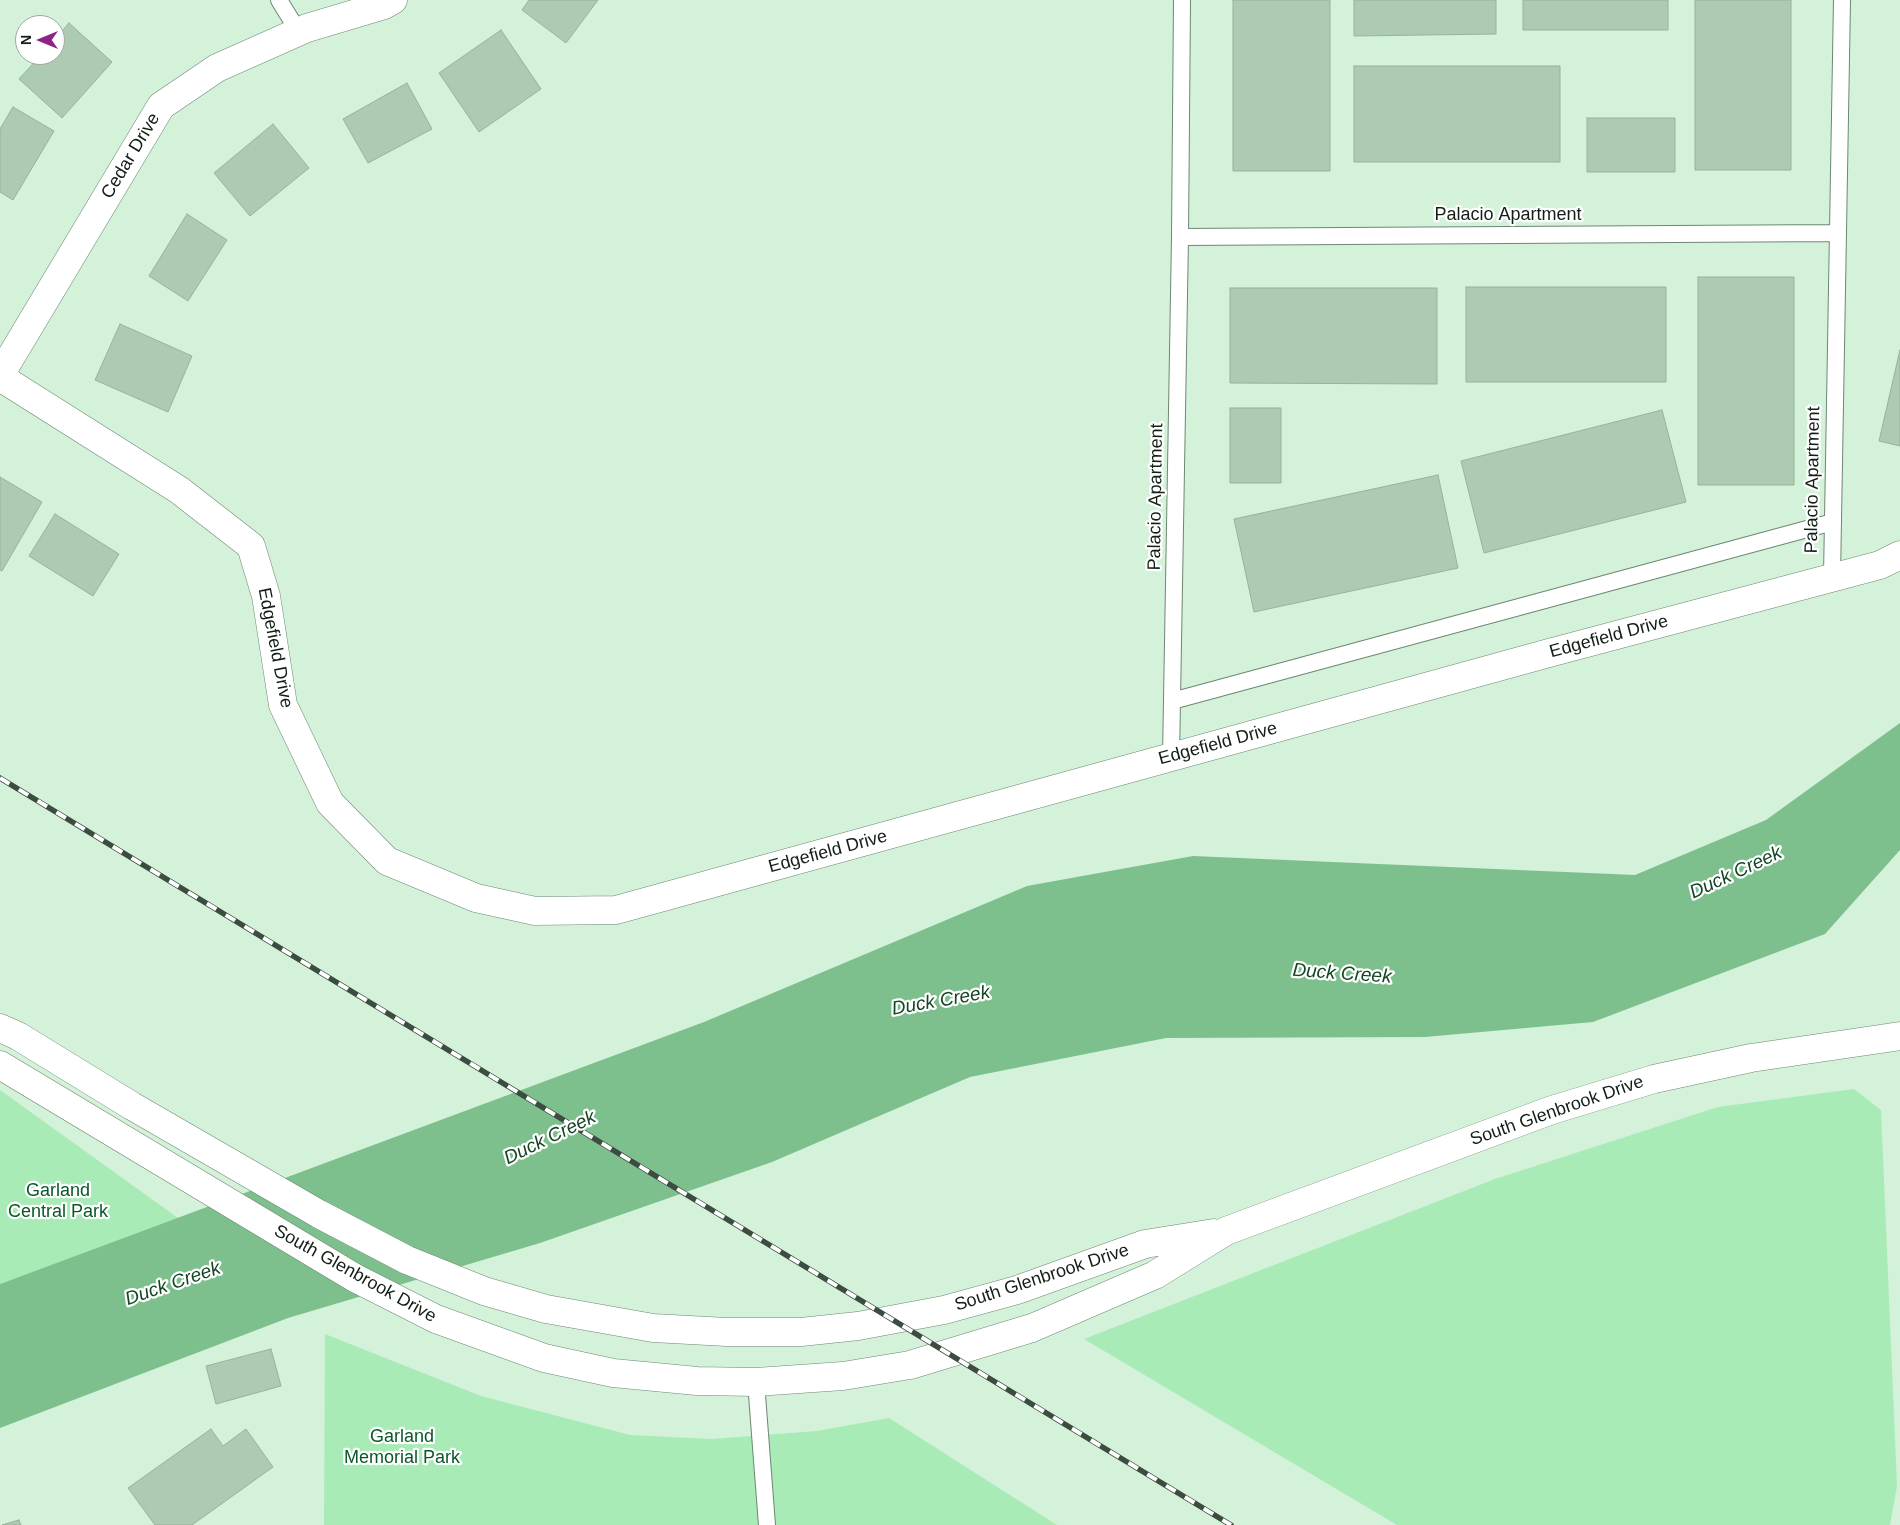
<!DOCTYPE html>
<style>
body{margin:0}
#map{position:relative;width:1900px;height:1525px;overflow:hidden;background:#d3f2d9;font-family:Helvetica,sans-serif}
canvas{display:block}
.north{position:absolute;left:15px;top:15px;width:50px;height:50px;box-sizing:border-box;background:#fff;border:1px solid #a1a5a2;border-radius:50%;rotate:270deg;font-size:14px;font-weight:700;line-height:20px;text-align:center;color:#131f16}
.north::after{content:'';display:block;margin:auto;width:18px;height:22px;background:#8f2488;clip-path:polygon(50% 0,100% 100%,50% 72%,0 100%)}
</style>
<div id="map">
<canvas width="1900" height="1525"></canvas>
<div class="north">N</div>
</div>
<script>
const c = document.querySelector('canvas').getContext('2d');
c.lineJoin = 'round';
function paint(path, color) {
  c.fillStyle = color;
  c.fill(path, 'evenodd');
}
function poly(rows) {
  const path = new Path2D();
  for (const r of rows) {
    path.moveTo(r[0], r[1]);
    for (let i = 2; i < r.length; i += 2) path.lineTo(r[i], r[i + 1]);
  }
  return path;
}
function strokePath(path, color, width, dash) {
  c.strokeStyle = color;
  c.lineWidth = width;
  c.lineCap = dash ? 'butt' : 'round';
  c.setLineDash(dash || []);
  c.stroke(path);
}
function write(font, color, halo, rows, align = 'center') {
  c.font = font + ' Helvetica,sans-serif';
  c.lineWidth = 4.5;
  c.setLineDash([]);
  c.textBaseline = 'middle';
  c.strokeStyle = halo;
  c.fillStyle = color;
  for (const [text, x, y, turn = 0] of rows) {
    c.save();
    c.translate(x, y);
    c.rotate((+turn || 0) * Math.PI / 180);
    c.textAlign = isNaN(turn) ? turn : align;
    if (halo) c.strokeText(text, 0, 0);
    c.fillText(text, 0, 0);
    c.restore();
  }
}
paint(poly([
 [1854,1089,1881,1110,1897,1486,1890,1525,1397,1525,1084,1339,1495,1179,1718,1107],
 [0,1090,178,1218,0,1284],
 [325,1334,481,1396,630,1435,712,1439,817,1431,889,1418,1057,1525,324,1525]
]), '#a8ebb7');
paint(poly([
 [1900,723,1900,850,1825,934,1593,1022,1425,1037,1166,1038,970,1077,772,1162,540,1243,288,1318,0,1428,0,1284,704,1022,1027,886,1193,856,1635,875,1766,820]
]), '#7dc08d');
const building = poly([
 [529,0,598,0,566,43,522,10,529,0],
 [1233,0,1330,0,1330,171,1233,171,1233,0],
 [1354,0,1496,0,1496,34,1354,36,1354,0],
 [1523,0,1668,0,1668,30,1523,30,1523,0],
 [1695,0,1791,0,1791,170,1695,170,1695,0],
 [69,23,112,62,62,118,19,79,41,55,55,55,55,39,69,23],
 [501,30,541,89,479,132,439,73,501,30],
 [1354,66,1560,66,1560,162,1354,162,1354,66],
 [407,83,432,129,368,163,343,119,407,83],
 [13,107,54,131,13,200,0,192,0,129,13,107],
 [1587,118,1675,118,1675,172,1587,172,1587,118],
 [273,124,309,168,250,216,214,173,273,124],
 [187,214,227,240,188,301,149,276,187,214],
 [1698,277,1794,277,1794,485,1698,485,1698,277],
 [1466,287,1666,287,1666,382,1466,382,1466,287],
 [1230,288,1437,288,1437,384,1230,383,1230,288],
 [120,324,192,356,168,412,95,380,120,324],
 [1900,350,1900,446,1879,441,1900,350],
 [1230,408,1281,408,1281,483,1230,483,1230,408],
 [1662,410,1686,502,1484,553,1461,461,1662,410],
 [1438,475,1458,568,1254,612,1234,519,1438,475],
 [0,477,42,502,2,571,0,570,0,477],
 [55,514,119,554,93,596,29,556,55,514],
 [271,1349,281,1386,216,1404,206,1366,271,1349],
 [211,1429,223,1446,246,1429,273,1467,192,1525,155,1525,128,1488,211,1429],
 [19,1520,21,1525,2,1525,19,1520]
]);
paint(building, '#adcbb2');
strokePath(building, '#95b39b', 1);
const service = poly([
 [279,0,298,31],
 [1180,237,1837,233],
 [1832,577,1842,0],
 [1172,701,1833,522],
 [1171,758,1180,237,1182,0],
 [756,1382,767,1525]
]);
const minor = poly([
 [0,375,161,106,217,68,307,28,384,5,393,0]
]);
const tertiary = poly([
 [0,377,179,490,251,546,266,596,283,705,330,803,387,861,476,898,535,911,616,910,1549,653,1880,565,1900,555],
 [0,1028,18,1036,132,1106,319,1214,407,1260,484,1291,546,1309,653,1328,727,1332,801,1332,858,1326,944,1310,1017,1290,1145,1244,1214,1233],
 [0,1065,355,1278,436,1319,544,1358,613,1373,697,1381,756,1382,843,1376,910,1365,1032,1328,1155,1275,1226,1231,1552,1110,1654,1079,1751,1058,1900,1036]
]);
strokePath(service, '#6c8872', 18);
strokePath(minor, '#6c8872', 29);
strokePath(tertiary, '#6c8872', 29);
strokePath(service, '#fff', 16);
strokePath(minor, '#fff', 28);
strokePath(tertiary, '#fff', 28);
const rail = poly([
 [0,778,1231,1525]
]);
strokePath(rail, '#3c4c40', 5.5);
strokePath(rail, '#fff', 4, [11]);
write('18px', '#131f16', '#fff', [
 ["Cedar Drive",131,156,-59],
 ["Palacio Apartment",1508,215],
 ["Palacio Apartment",1813,480,-89],
 ["Palacio Apartment",1156,497,-89],
 ["Edgefield Drive",1609,637,-15],
 ["Edgefield Drive",275,648,79],
 ["Edgefield Drive",1218,744,-15],
 ["Edgefield Drive",828,852,-15],
 ["South Glenbrook Drive",1557,1111,-19],
 ["South Glenbrook Drive",355,1274,29],
 ["South Glenbrook Drive",1042,1278,-18]
]);
write('18px', '#095829', '#fff', [
 ["Garland",58,1191],
 ["Central Park",58,1212],
 ["Garland",402,1437],
 ["Memorial Park",402,1458]
]);
write('italic 19px', '#144524', '#fff', [
 ["Duck Creek",1736,873,-25],
 ["Duck Creek",1342,974,4],
 ["Duck Creek",941,1001,-10],
 ["Duck Creek",550,1138,-26],
 ["Duck Creek",173,1284,-19]
]);
</script>
